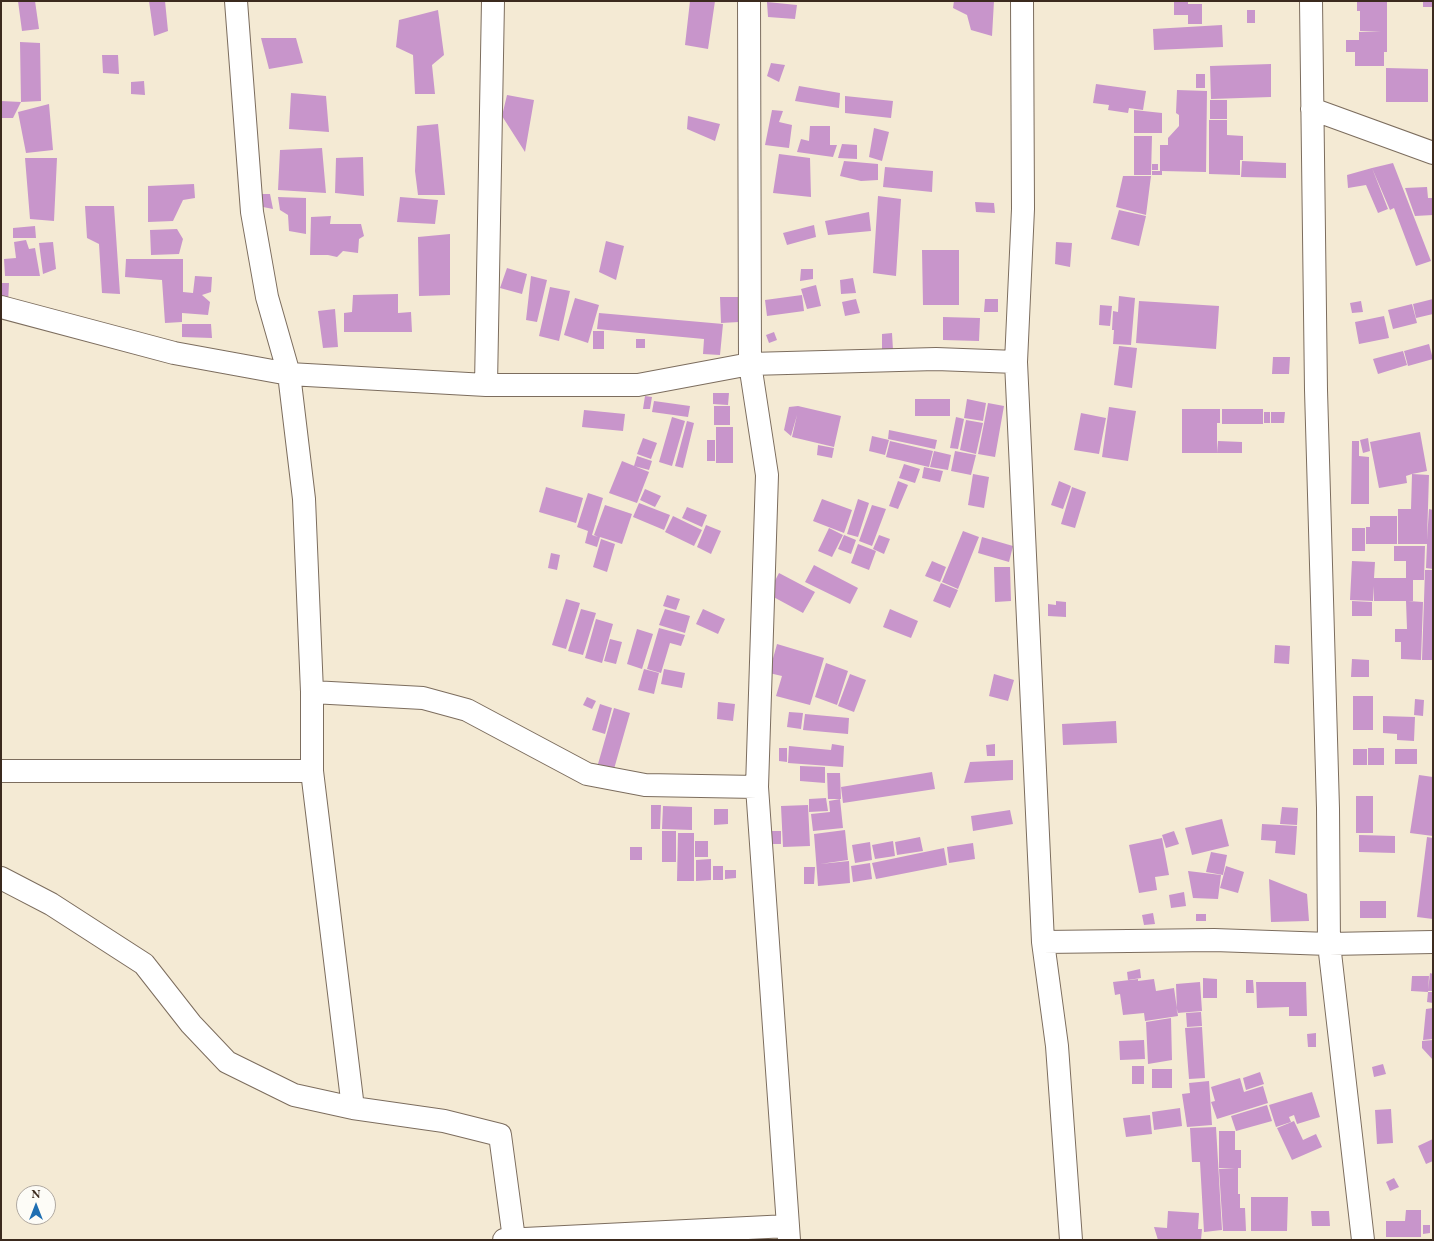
<!DOCTYPE html>
<style>
body{margin:0}
#map{position:relative;width:1434px;height:1241px;overflow:hidden;background:#f4ead4;font-family:"EB Garamond",serif}
canvas{display:block}
.frame{position:absolute;inset:0;border:2px solid #3b2a1e;pointer-events:none}
.north{position:absolute;left:16px;top:1185px;width:40px;height:40px;box-sizing:border-box;background:#fdfcf7;border:1px solid #afa8a0;border-radius:50%;rotate:0deg;font-size:11px;font-weight:700;line-height:16px;text-align:center;color:#3b2a1e}
.north::after{content:'';display:block;margin:auto;width:14px;height:18px;background:#1f6fb2;clip-path:polygon(50% 0,100% 100%,50% 72%,0 100%)}
</style>
<div id="map">
<canvas width="1434" height="1241"></canvas>
<div class="frame"></div>
<div class="north">N</div>
</div>
<script>
const c = document.querySelector('canvas').getContext('2d');
c.lineJoin = 'round';
function paint(path, color) {
  c.fillStyle = color;
  c.fill(path, 'evenodd');
}
function poly(rows) {
  const path = new Path2D();
  for (const r of rows) {
    path.moveTo(r[0], r[1]);
    for (let i = 2; i < r.length; i += 2) path.lineTo(r[i], r[i + 1]);
  }
  return path;
}
function strokePath(path, color, width, dash) {
  c.strokeStyle = color;
  c.lineWidth = width;
  c.lineCap = dash ? 'butt' : 'round';
  c.setLineDash(dash || []);
  c.stroke(path);
}
paint(poly([
 [18,1,35,1,39,29,22,31],
 [149,1,165,1,168,31,154,36],
 [690,1,715,1,708,49,685,45],
 [954,1,994,1,992,36,971,30,967,15,953,8],
 [1174,1,1188,1,1188,15,1174,15],
 [1357,1,1387,1,1387,52,1384,52,1384,66,1355,66,1355,52,1346,52,1346,40,1359,40,1359,32,1381,32,1360,31,1360,11,1357,11],
 [1423,1,1433,1,1433,7,1423,7],
 [767,2,797,5,795,19,768,17],
 [1188,4,1202,4,1202,24,1188,24],
 [438,10,444,55,432,65,435,94,415,94,413,55,396,47,399,20],
 [1247,10,1255,10,1255,23,1247,23],
 [1222,25,1223,47,1154,50,1153,29],
 [261,38,296,38,303,63,269,69],
 [20,42,40,43,41,101,21,102,13,118,1,118,1,101,21,102],
 [102,55,118,55,119,74,103,73],
 [771,63,785,65,779,82,767,76],
 [1271,64,1271,97,1211,99,1210,66],
 [1386,68,1428,69,1428,102,1386,102],
 [1196,74,1205,74,1205,88,1196,88],
 [144,81,145,95,131,94,131,82],
 [1096,84,1146,91,1143,110,1129,108,1128,113,1108,110,1109,105,1093,103],
 [799,86,840,93,839,108,795,101],
 [1177,90,1207,91,1206,172,1162,171,1162,175,1152,175,1152,171,1160,171,1160,145,1168,145,1168,138,1179,126,1179,115,1176,113],
 [291,93,326,96,329,132,289,129],
 [507,95,534,100,525,152,502,116],
 [845,96,893,101,891,118,845,113],
 [1210,100,1227,100,1227,119,1210,119],
 [49,104,53,150,26,153,18,112],
 [772,110,783,111,779,122,792,125,789,148,765,145],
 [1134,110,1162,113,1162,133,1134,133],
 [688,116,720,124,715,141,687,129],
 [1209,120,1227,120,1227,135,1243,136,1243,160,1240,160,1240,175,1209,174],
 [438,124,445,195,418,195,415,171,417,126],
 [810,126,830,126,830,145,837,145,833,157,797,152,801,139,809,141],
 [874,128,889,132,882,161,869,157],
 [1134,136,1152,136,1151,175,1134,175],
 [842,144,857,145,857,159,838,158],
 [322,148,326,193,278,190,280,150],
 [779,154,810,158,811,197,773,193],
 [363,157,364,196,335,193,336,158],
 [25,158,57,158,54,221,30,219],
 [844,161,878,164,878,180,861,181,840,176],
 [1242,161,1286,163,1286,178,1241,177],
 [1393,163,1431,261,1416,266,1394,208,1390,210,1372,168],
 [1152,164,1158,164,1158,170,1152,170],
 [885,167,933,171,932,192,883,187],
 [1372,168,1388,209,1378,213,1366,185,1348,188,1347,175],
 [1123,176,1151,176,1146,215,1116,207],
 [194,184,195,198,183,200,173,221,148,222,148,186],
 [1427,187,1428,198,1433,198,1433,215,1415,216,1405,188],
 [258,194,270,194,273,209,258,206],
 [878,196,901,199,896,276,873,273],
 [278,197,306,198,306,234,289,231,288,215,280,210],
 [400,197,438,200,435,224,397,222],
 [975,202,994,203,995,213,976,212],
 [85,206,114,206,120,294,102,293,99,244,87,238],
 [1119,210,1146,216,1139,246,1111,239],
 [869,212,871,231,828,235,825,221],
 [331,216,330,224,361,224,364,236,359,239,358,253,343,251,337,257,328,255,310,255,311,217],
 [814,225,816,237,787,245,783,233],
 [35,226,36,238,13,238,13,228],
 [177,229,183,239,179,254,151,255,150,230],
 [450,234,450,295,419,296,418,237],
 [26,240,29,249,35,248,40,276,5,276,4,259,16,258,14,242],
 [606,241,624,246,616,280,599,272],
 [53,242,56,269,43,274,39,243],
 [1056,242,1072,243,1070,267,1055,264],
 [922,250,959,250,959,305,923,305],
 [126,259,183,259,183,292,193,293,195,276,212,277,211,292,202,295,210,302,208,315,182,313,182,322,165,323,162,280,125,277],
 [507,268,527,274,522,294,500,288],
 [801,269,813,269,813,279,800,281],
 [531,276,547,280,537,322,526,320],
 [853,278,856,293,841,294,840,280],
 [1,283,9,283,8,303,1,301],
 [816,285,821,306,807,309,801,289],
 [550,287,570,291,559,341,539,336],
 [398,294,398,313,411,312,412,332,344,332,344,313,352,312,353,295],
 [802,295,804,311,767,316,765,300],
 [1119,296,1135,298,1131,345,1113,344,1114,330,1112,330,1113,311,1118,312],
 [720,297,739,297,739,322,721,323],
 [575,298,599,305,588,343,564,335],
 [856,299,860,313,845,316,842,302],
 [985,299,998,299,998,312,984,312],
 [1433,299,1433,314,1416,318,1413,304],
 [1139,301,1219,306,1216,349,1136,343],
 [1361,301,1363,312,1352,313,1350,303],
 [1412,304,1417,323,1393,329,1388,310],
 [1100,305,1112,306,1110,326,1099,325],
 [335,309,338,347,323,348,318,311],
 [599,313,723,324,720,355,703,354,704,339,597,329],
 [1384,316,1389,338,1359,344,1355,322],
 [943,317,980,318,979,341,943,340],
 [182,324,211,324,212,338,182,337],
 [593,331,604,331,604,349,593,349],
 [774,332,777,340,769,343,766,335],
 [892,333,893,350,882,350,882,334],
 [636,339,645,339,645,348,636,348],
 [1429,344,1433,359,1408,366,1404,351],
 [1119,346,1137,348,1132,388,1114,385],
 [1403,351,1407,365,1378,374,1373,359],
 [1273,357,1290,357,1289,374,1272,374],
 [713,393,729,393,728,405,713,404],
 [645,396,652,397,650,409,643,409],
 [915,399,950,399,950,416,915,416],
 [967,399,986,403,983,421,964,418],
 [654,401,690,406,688,417,652,412],
 [988,403,1004,406,995,457,978,454],
 [714,406,730,406,730,425,714,425],
 [798,406,841,416,834,447,792,437,797,415,791,436,784,430,789,407],
 [1109,407,1136,411,1128,461,1102,457],
 [1182,409,1220,409,1220,423,1217,423,1217,453,1182,453],
 [1222,409,1263,409,1263,424,1222,424],
 [584,410,625,414,623,431,582,427],
 [1264,412,1270,412,1270,423,1264,423],
 [1271,412,1285,412,1284,423,1271,423],
 [1081,413,1106,418,1099,454,1074,450],
 [672,417,685,421,672,466,659,462],
 [956,417,964,419,958,449,950,448],
 [966,420,983,423,976,454,960,450],
 [687,421,694,423,683,468,675,466],
 [716,427,733,427,733,463,716,463],
 [889,430,937,440,935,449,888,439],
 [1420,432,1427,471,1412,474,1429,475,1427,540,1429,509,1433,510,1433,569,1426,568,1427,544,1398,544,1398,509,1411,509,1412,474,1406,476,1407,483,1379,488,1370,442],
 [872,436,889,440,885,455,869,451],
 [643,438,657,443,651,459,637,454],
 [1368,438,1370,451,1363,453,1360,440],
 [707,440,715,440,715,461,707,461],
 [890,441,933,451,929,467,886,457],
 [1218,441,1242,442,1242,453,1217,453],
 [1352,441,1359,441,1359,456,1369,457,1369,504,1351,504],
 [818,445,834,448,832,458,817,455],
 [934,451,951,455,948,470,930,467],
 [955,451,976,455,971,475,951,471],
 [637,456,652,461,649,470,634,466],
 [622,461,649,472,637,503,609,493],
 [904,464,920,469,915,483,899,478],
 [924,467,943,471,940,482,922,478],
 [973,474,989,477,984,508,968,505],
 [898,481,908,485,898,509,889,506],
 [1059,481,1071,486,1063,509,1051,505],
 [546,487,583,498,576,523,539,512],
 [1072,487,1086,492,1075,528,1061,524],
 [645,489,661,496,655,507,640,500],
 [588,493,603,498,592,535,598,537,594,535,605,505,632,514,622,544,600,537,597,547,585,543,588,531,577,527],
 [822,499,852,510,844,533,813,521],
 [858,499,869,503,858,537,847,534],
 [639,503,670,515,664,530,633,517],
 [872,505,886,509,872,546,859,541],
 [687,507,707,515,702,527,682,518],
 [673,516,702,530,694,546,665,532],
 [1370,516,1397,516,1397,544,1366,544,1366,527,1370,527],
 [706,525,721,531,711,554,697,547],
 [829,528,843,535,832,557,818,551],
 [1352,528,1365,528,1365,551,1352,551],
 [963,531,979,537,958,589,942,582],
 [844,535,856,540,851,554,838,549],
 [879,535,890,539,884,554,873,549],
 [982,537,1013,546,1009,562,978,553],
 [601,539,615,544,607,572,593,567],
 [858,544,876,551,869,570,851,563],
 [1394,546,1425,546,1424,580,1413,580,1413,601,1408,601,1423,602,1421,660,1401,659,1401,642,1395,642,1395,629,1407,629,1406,601,1374,601,1374,586,1373,601,1350,600,1352,561,1375,562,1374,578,1406,578,1406,561,1394,561],
 [551,553,560,555,557,570,548,568],
 [932,561,946,567,940,582,925,576],
 [814,565,858,588,850,604,805,582],
 [994,567,1010,567,1011,601,995,602],
 [1425,570,1433,570,1433,660,1422,660],
 [779,573,815,592,803,613,768,594],
 [941,583,958,590,950,608,933,601],
 [667,595,680,599,676,610,663,606],
 [566,599,580,603,566,649,552,645],
 [1056,601,1066,602,1066,617,1048,616,1048,604,1056,605],
 [1352,601,1372,602,1372,616,1352,616],
 [581,609,596,613,583,655,568,651],
 [665,609,690,616,685,633,659,625],
 [703,609,725,619,718,634,696,624],
 [890,609,918,621,911,638,883,627],
 [596,619,613,624,602,663,585,658],
 [659,628,685,635,681,646,670,643,661,673,647,669],
 [637,629,653,634,642,669,627,664],
 [610,639,622,642,616,664,604,661],
 [777,644,824,658,810,705,776,696,782,676,769,673],
 [1275,645,1290,646,1289,664,1274,663],
 [1352,659,1369,660,1369,677,1351,677],
 [826,663,848,671,837,705,815,697],
 [644,669,659,673,654,694,638,690],
 [664,669,685,673,682,688,661,684],
 [850,674,866,680,854,712,838,706],
 [994,674,1014,680,1008,701,989,696],
 [1353,696,1373,696,1373,730,1353,730],
 [587,697,596,701,592,709,583,705],
 [1415,699,1424,700,1423,716,1414,715],
 [718,702,735,704,733,721,717,719],
 [600,704,612,708,605,734,592,730],
 [614,708,630,713,614,769,598,764],
 [789,712,803,713,801,729,787,727],
 [805,714,849,718,848,734,803,730],
 [1383,716,1415,717,1414,741,1397,740,1397,734,1383,733],
 [1116,721,1117,743,1063,745,1062,724],
 [832,744,844,746,843,767,788,763,789,746,831,750],
 [995,744,995,756,987,756,986,745],
 [779,748,787,748,787,762,779,761],
 [1368,748,1384,748,1384,765,1368,765],
 [1353,749,1367,749,1367,765,1353,765],
 [1395,749,1417,749,1417,764,1395,764],
 [1013,760,1013,780,964,783,970,762],
 [800,766,825,767,825,783,800,781],
 [932,772,935,789,843,803,841,787],
 [827,773,840,773,841,799,828,799],
 [1419,775,1433,777,1433,836,1410,833],
 [1356,796,1373,796,1373,833,1356,833],
 [826,798,828,811,809,812,809,799],
 [840,799,843,828,813,831,811,814,830,812,829,801],
 [651,805,661,805,660,829,651,829],
 [808,805,810,846,783,847,781,806],
 [663,806,692,807,692,830,662,829],
 [1282,807,1298,808,1297,825,1280,824],
 [714,809,728,809,728,824,714,825],
 [1010,810,1013,824,973,831,971,816],
 [1222,819,1229,846,1192,855,1185,828],
 [1262,824,1297,826,1295,855,1275,853,1276,841,1261,840],
 [845,830,848,860,820,864,849,861,850,883,818,886,814,834],
 [662,831,676,831,676,862,662,862],
 [771,831,781,831,781,844,771,844],
 [1174,831,1179,844,1166,848,1162,835],
 [678,833,694,833,694,881,677,881],
 [1359,835,1395,836,1395,853,1359,852],
 [920,837,923,851,897,855,895,842],
 [1427,837,1433,838,1433,919,1417,917],
 [1162,838,1169,875,1155,877,1157,890,1139,893,1129,845],
 [695,841,708,841,708,857,695,857],
 [893,841,895,856,875,859,872,845],
 [870,842,872,860,855,863,852,845],
 [973,843,975,859,949,863,947,847],
 [630,847,642,847,642,860,630,860],
 [944,848,947,865,876,879,872,863],
 [1211,852,1227,855,1223,875,1206,872],
 [711,859,711,880,696,881,696,860],
 [870,863,872,879,853,882,851,866],
 [713,866,723,866,723,880,713,880],
 [1226,866,1244,872,1238,893,1220,888],
 [804,867,815,867,814,884,804,884],
 [725,870,736,870,736,878,725,879],
 [1188,871,1221,875,1218,899,1193,898],
 [1269,879,1307,894,1309,921,1271,922],
 [1184,892,1186,906,1171,908,1169,895],
 [1360,901,1386,901,1386,918,1360,918],
 [1153,913,1155,924,1144,925,1142,915],
 [1196,914,1206,914,1206,921,1196,921],
 [1140,969,1141,978,1128,980,1127,972],
 [1430,973,1433,974,1433,991,1428,991],
 [1412,976,1429,976,1428,992,1411,991],
 [1203,978,1217,979,1217,998,1203,998],
 [1138,979,1138,981,1154,979,1156,991,1174,988,1178,1016,1145,1021,1144,1013,1123,1015,1120,994,1115,995,1113,982],
 [1246,980,1253,980,1254,993,1246,993],
 [1200,982,1202,1011,1177,1013,1176,984],
 [1256,982,1306,982,1307,1016,1289,1016,1289,1007,1257,1008],
 [1428,992,1433,992,1433,1003,1427,1002],
 [1433,1008,1433,1039,1423,1040,1426,1009],
 [1201,1012,1202,1026,1187,1027,1186,1013],
 [1171,1018,1172,1060,1148,1064,1146,1022],
 [1202,1027,1205,1078,1189,1079,1185,1028],
 [1316,1033,1316,1047,1308,1047,1307,1034],
 [1144,1040,1145,1059,1120,1060,1119,1041],
 [1433,1040,1433,1060,1422,1048,1422,1041],
 [1383,1064,1386,1074,1374,1077,1372,1067],
 [1132,1066,1144,1066,1144,1084,1132,1084],
 [1152,1069,1172,1069,1172,1088,1152,1088],
 [1260,1072,1264,1084,1246,1090,1243,1078],
 [1240,1078,1244,1092,1263,1086,1268,1103,1217,1119,1211,1102,1215,1101,1211,1087],
 [1209,1081,1212,1125,1187,1127,1182,1094,1190,1093,1189,1083],
 [1312,1092,1320,1117,1297,1124,1294,1115,1289,1117,1291,1122,1276,1127,1269,1105],
 [1267,1105,1272,1121,1236,1131,1231,1116],
 [1180,1108,1182,1126,1154,1130,1152,1112],
 [1391,1109,1393,1143,1377,1144,1375,1110],
 [1150,1115,1152,1134,1126,1137,1123,1118],
 [1294,1121,1303,1140,1316,1134,1322,1147,1292,1160,1277,1128],
 [1216,1127,1222,1230,1204,1232,1200,1162,1192,1162,1190,1128],
 [1219,1131,1235,1131,1235,1150,1241,1150,1241,1168,1238,1168,1238,1194,1240,1194,1240,1208,1245,1208,1246,1231,1223,1231,1219,1169,1235,1168,1219,1168],
 [1433,1139,1433,1161,1426,1164,1418,1146],
 [1394,1178,1399,1187,1390,1191,1386,1182],
 [1251,1197,1288,1197,1287,1231,1251,1231],
 [1406,1210,1421,1210,1421,1237,1386,1237,1386,1221,1405,1221],
 [1168,1211,1199,1213,1198,1229,1202,1229,1201,1240,1158,1240,1154,1227,1167,1228],
 [1311,1211,1329,1211,1330,1226,1312,1226],
 [1423,1225,1430,1225,1430,1233,1423,1234]
]), '#c895cb');
const minor = poly([
 [236,1,252,212,267,297,289,374,304,499,312,692,312,771,353,1108],
 [749,1,750,364,767,475,757,787,789,1240],
 [1022,1,1023,209,1016,362,1043,942,1057,1046,1071,1240],
 [1311,1,1316,390,1328,808,1329,944,1363,1240],
 [1312,109,1433,153],
 [1,307,174,353,289,374,486,385,638,385,750,364,936,359,1016,362],
 [486,385,493,1],
 [312,692,423,698,467,710,587,774,645,785,757,787],
 [1,771,312,771],
 [1,878,51,904,144,964,191,1024,227,1062,294,1095,353,1108,444,1121,500,1135,514,1239],
 [1043,942,1214,940,1329,944,1433,942],
 [504,1240,788,1226]
]);
strokePath(minor, '#7c6d5e', 24);
strokePath(minor, '#fff', 22);
</script>
